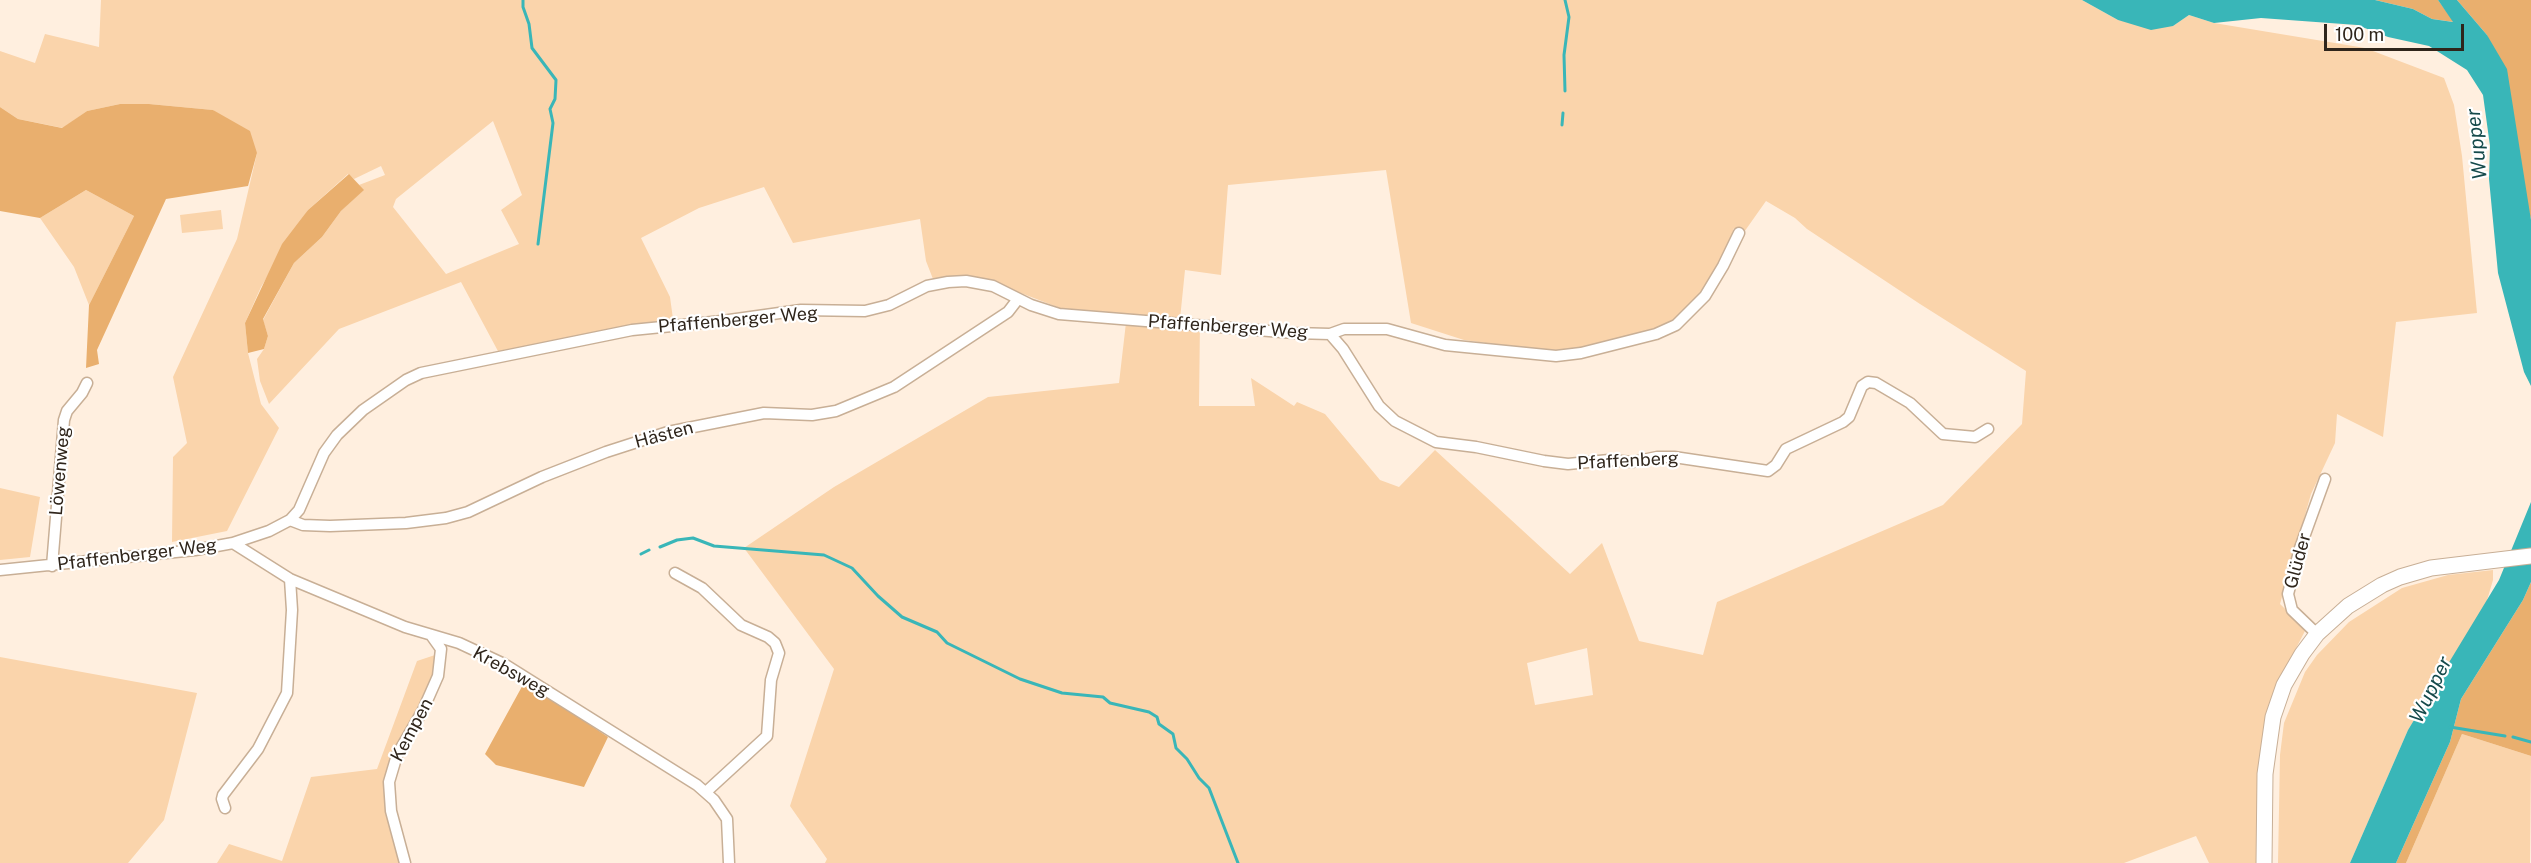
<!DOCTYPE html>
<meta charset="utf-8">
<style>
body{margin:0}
#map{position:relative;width:2531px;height:863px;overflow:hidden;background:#ffefdf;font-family:"Public Sans",sans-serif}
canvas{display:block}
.scale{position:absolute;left:2324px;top:24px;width:140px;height:27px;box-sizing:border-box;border:3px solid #2f251b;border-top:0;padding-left:8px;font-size:18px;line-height:21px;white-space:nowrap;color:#2f251b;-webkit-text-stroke:4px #fff;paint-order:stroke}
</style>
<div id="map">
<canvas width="2531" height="863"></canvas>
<div class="scale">100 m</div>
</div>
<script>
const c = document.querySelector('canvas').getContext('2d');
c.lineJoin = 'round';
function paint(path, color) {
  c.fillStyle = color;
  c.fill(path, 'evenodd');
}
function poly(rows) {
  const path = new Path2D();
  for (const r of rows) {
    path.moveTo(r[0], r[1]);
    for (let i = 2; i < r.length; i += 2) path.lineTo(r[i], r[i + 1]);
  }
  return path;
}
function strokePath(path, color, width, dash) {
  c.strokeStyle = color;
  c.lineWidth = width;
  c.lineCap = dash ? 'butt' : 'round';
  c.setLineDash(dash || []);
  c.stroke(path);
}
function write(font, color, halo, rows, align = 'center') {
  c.font = font + ' "Public Sans",sans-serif';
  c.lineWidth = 4.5;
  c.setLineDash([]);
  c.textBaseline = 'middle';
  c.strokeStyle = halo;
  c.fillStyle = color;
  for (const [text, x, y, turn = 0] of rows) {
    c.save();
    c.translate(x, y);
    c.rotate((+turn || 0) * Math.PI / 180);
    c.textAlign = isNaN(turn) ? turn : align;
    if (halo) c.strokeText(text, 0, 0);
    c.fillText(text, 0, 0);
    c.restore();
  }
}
paint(poly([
 [101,0,2082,0,2118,20,2173,26,2189,15,2214,23,2365,48,2444,78,2454,105,2462,156,2477,313,2396,322,2383,437,2337,414,2335,443,2311,494,2280,604,2306,629,2278,683,2258,863,2209,863,2196,836,2124,863,825,863,827,859,790,806,834,669,744,548,834,487,988,397,1119,383,1127,314,1065,310,1000,285,950,277,933,279,926,261,920,219,793,243,764,187,699,208,641,238,670,297,673,319,609,329,499,353,461,282,339,329,269,404,260,381,257,359,264,349,268,336,263,320,294,263,322,237,341,211,363,190,359,185,385,175,381,166,354,179,348,174,308,210,261,287,245,323,248,353,261,404,279,428,227,531,172,542,173,457,187,443,173,377,237,239,257,153,213,110,149,104,120,104,87,111,63,128,18,119,0,107,0,51,35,63,45,34,99,47],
 [493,121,522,195,501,210,519,244,446,274,393,207,396,199],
 [1386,170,1411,323,1464,340,1557,353,1631,338,1673,324,1701,297,1721,265,1734,228,1742,235,1766,201,1795,218,1807,229,1920,304,2026,371,2022,424,1943,505,1717,602,1703,655,1639,641,1602,543,1570,574,1435,450,1399,487,1380,480,1325,414,1297,402,1294,406,1251,378,1255,406,1199,406,1200,321,1180,319,1185,270,1221,275,1228,185],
 [1587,648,1593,695,1535,705,1527,663],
 [86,190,134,216,89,305,74,267,40,218],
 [221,210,223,229,182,233,180,215],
 [0,488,40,497,30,557,0,560],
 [2493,570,2493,580,2485,607,2408,730,2350,863,2278,863,2280,755,2284,723,2305,672,2317,655,2349,622,2402,588,2448,575],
 [438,654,435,673,386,778,385,813,403,863,217,863,229,844,282,861,311,777,377,769,417,661],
 [0,657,197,693,164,820,128,863,0,863],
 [2462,734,2531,756,2530,863,2406,863]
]), '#fad4ab');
paint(poly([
 [2375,0,2438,0,2454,22,2432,19,2413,9],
 [2457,0,2531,0,2531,220,2487,35],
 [120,104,149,104,213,110,250,131,257,153,248,186,166,199,97,350,99,364,86,368,89,305,134,216,86,190,40,218,0,211,0,107,18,119,62,128,87,111],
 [349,174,364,190,341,211,322,237,294,263,263,319,268,336,264,349,248,353,245,323,282,244,308,210],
 [2531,582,2531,756,2462,734,2406,863,2396,863,2450,742,2461,699,2523,600],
 [525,681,608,737,584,787,496,765,485,754]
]), '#e9af6e');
paint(poly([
 [2082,0,2375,0,2413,9,2432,19,2453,22,2438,0,2457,0,2487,35,2507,69,2531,220,2531,386,2524,372,2498,273,2489,179,2490,146,2483,95,2467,70,2429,46,2388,37,2357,25,2261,18,2214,23,2189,15,2173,26,2151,30,2118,20],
 [2531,502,2531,582,2523,600,2461,699,2450,742,2396,863,2350,863,2408,730,2499,580]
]), '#39b6b8');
strokePath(poly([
 [523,0,523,7,529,24,532,48,556,80,555,99,550,109,553,123,538,244],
 [1565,91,1564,55,1569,17,1565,0],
 [1562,125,1563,113],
 [660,547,677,540,693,538,714,546,824,555,852,568,878,596,902,617,937,632,947,643,1020,679,1062,693,1103,697,1110,703,1149,712,1157,717,1159,724,1173,734,1176,748,1187,759,1199,778,1209,788,1238,863],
 [641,554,649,550],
 [2450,727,2505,736],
 [2513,737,2531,742]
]), '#39b6b8', 3);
const street = poly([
 [1330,334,1343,349,1379,406,1395,421,1436,442,1476,447,1544,461,1568,464,1609,460,1633,462,1657,457,1674,457,1768,471,1776,465,1786,449,1843,422,1849,417,1862,386,1868,382,1876,383,1910,403,1943,434,1975,437,1988,429],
 [290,520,303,525,330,526,406,523,446,518,468,512,542,477,606,452,668,432,764,413,812,415,836,411,894,387,1008,312,1018,299],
 [233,543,290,579,405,627,459,643,504,664,697,785,714,800,727,819,729,863],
 [52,566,64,420,67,411,82,393,87,383],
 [0,570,195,550,233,543,269,531,290,520,299,510,324,453,337,435,363,410,406,380,421,373,632,330,722,321,801,310,865,311,889,305,927,286,948,282,966,281,993,286,1031,305,1059,314,1294,333,1330,334,1344,329,1387,329,1445,345,1556,356,1581,353,1656,334,1676,325,1705,296,1723,266,1739,233],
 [675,573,702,588,741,625,768,637,775,643,779,653,771,680,767,736,706,792],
 [2317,634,2292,610,2288,594,2300,548,2325,479],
 [225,808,222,799,223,795,258,749,287,693,292,610,290,579],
 [405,863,391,811,389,782,397,755,423,710,438,676,441,649,431,635]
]);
const secondary = poly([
 [2264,863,2265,774,2273,717,2284,685,2302,654,2317,634,2348,606,2382,585,2400,577,2431,568,2531,556]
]);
strokePath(street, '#c8af96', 13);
strokePath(secondary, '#c8af96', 17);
strokePath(street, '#fff', 10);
strokePath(secondary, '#fff', 15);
write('18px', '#2f251b', '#fff', [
 ["Pfaffenberger Weg",738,320,-5],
 ["Pfaffenberger Weg",1228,327,4],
 ["Hästen",664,435,-15],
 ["Pfaffenberg",1628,461,-3],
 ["Löwenweg",60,471,-85],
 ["Pfaffenberger Weg",137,555,-7],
 ["Glüder",2298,561,-75],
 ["Krebsweg",511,672,29],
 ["Kempen",412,730,-62]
]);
write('italic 20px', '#154a4b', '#fff', [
 ["Wupper",2477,144,-96],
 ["Wupper",2431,690,-64]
]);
</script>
